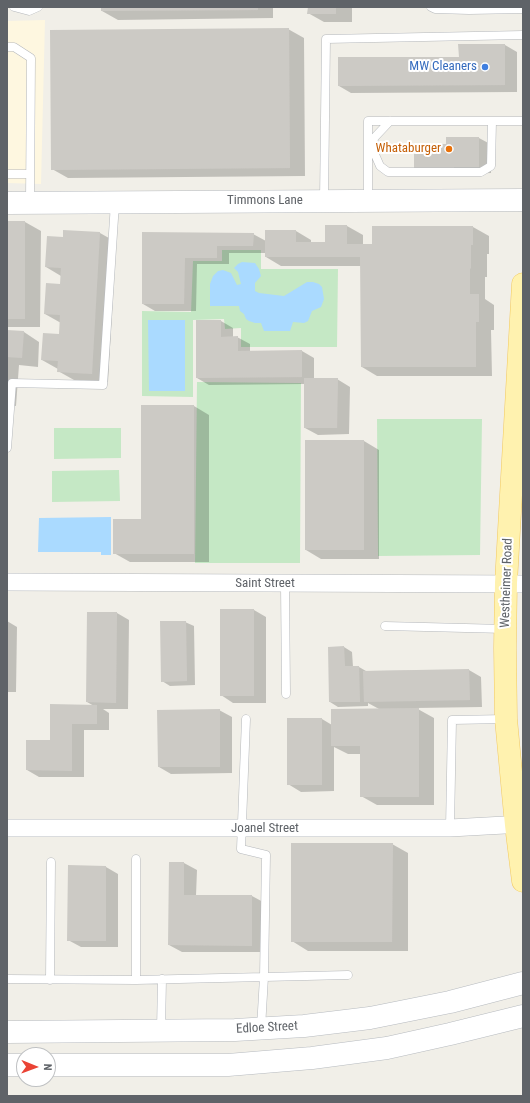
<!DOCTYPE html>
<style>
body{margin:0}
#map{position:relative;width:530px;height:1103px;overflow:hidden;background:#f1efe8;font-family:"Roboto Condensed",sans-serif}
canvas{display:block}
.frame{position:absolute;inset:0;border:8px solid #5f6368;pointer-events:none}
.north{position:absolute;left:16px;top:1047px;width:40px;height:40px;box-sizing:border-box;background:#fff;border:1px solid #bfc1c3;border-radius:50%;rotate:91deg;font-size:11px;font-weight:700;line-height:16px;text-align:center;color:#5f6368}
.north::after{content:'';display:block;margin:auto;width:14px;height:18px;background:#ea4335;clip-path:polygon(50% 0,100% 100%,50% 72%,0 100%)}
</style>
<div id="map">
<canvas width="530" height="1103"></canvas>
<div class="frame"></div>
<div class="north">N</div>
</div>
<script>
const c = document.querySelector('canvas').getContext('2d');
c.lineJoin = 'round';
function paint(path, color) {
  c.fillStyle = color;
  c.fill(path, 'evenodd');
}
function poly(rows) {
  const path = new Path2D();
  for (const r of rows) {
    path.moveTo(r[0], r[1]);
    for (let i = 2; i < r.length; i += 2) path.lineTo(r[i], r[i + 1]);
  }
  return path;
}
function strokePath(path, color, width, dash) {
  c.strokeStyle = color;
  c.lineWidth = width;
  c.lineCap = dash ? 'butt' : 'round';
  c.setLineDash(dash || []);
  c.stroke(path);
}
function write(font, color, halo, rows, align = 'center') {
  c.font = font + ' "Roboto Condensed",sans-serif';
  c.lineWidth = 4;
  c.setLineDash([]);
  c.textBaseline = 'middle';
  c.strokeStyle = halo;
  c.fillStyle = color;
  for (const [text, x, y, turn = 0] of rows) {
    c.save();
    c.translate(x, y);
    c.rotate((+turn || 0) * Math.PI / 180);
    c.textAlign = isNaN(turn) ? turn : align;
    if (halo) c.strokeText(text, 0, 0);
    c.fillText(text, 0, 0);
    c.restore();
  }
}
paint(poly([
 [45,20,41,184,7,183,7,21]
]), '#fef7e0');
paint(poly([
 [222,250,261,250,261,269,338,269,337,347,241,347,241,328,225,329,224,319,193,320,193,397,142,396,142,311,191,312,193,261,222,261],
 [197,382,301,383,300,563,195,563],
 [377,419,482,419,480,555,378,556],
 [54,428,121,428,121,458,54,459],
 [119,470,120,501,52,502,52,471]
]), '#c5e8c5');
paint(poly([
 [242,262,255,263,259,269,261,276,255,283,255,291,259,293,284,296,307,282,313,282,319,284,322,287,324,299,321,307,312,311,308,321,304,323,293,322,290,331,264,331,261,323,255,323,249,321,246,319,244,314,240,311,239,306,210,306,210,284,213,276,218,271,223,270,231,273,237,285,241,284,238,272,234,268,238,264],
 [148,320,185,320,185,391,149,391],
 [111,517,111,555,101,555,101,552,38,552,39,518]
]), '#aadaff');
paint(poly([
 [102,7,273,7,273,18,118,20,102,11],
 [309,7,352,7,352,22,324,22,308,13],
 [288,29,304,38,305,176,68,178,52,169],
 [505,45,517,52,517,92,351,93,339,86,460,58],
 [447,138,479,138,492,145,491,173,466,174,419,155,447,145],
 [7,222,25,222,41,231,40,327,7,327],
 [326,226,347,226,363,235,363,245,373,245,473,227,489,236,489,254,487,254,487,277,485,277,485,299,494,305,494,330,491,330,492,376,377,376,362,367,361,266,281,266,266,257,266,253,229,253,229,264,197,264,196,311,155,311,143,304,143,233,253,234,266,241,296,231,311,240,311,243,326,243],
 [100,233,116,242,108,382,74,380,58,371,58,369,42,360,60,335,61,323,45,314,61,285,61,276,46,267,64,238],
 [221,321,233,328,233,337,237,337,250,344,250,351,302,351,314,358,314,379,337,379,350,387,349,434,318,435,305,428,305,384,209,385,197,378],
 [7,331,24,332,39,342,38,367,19,365,16,406,7,405],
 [194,406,209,415,209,562,130,562,114,553,142,520],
 [364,441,379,450,379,559,321,559,306,550],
 [254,610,266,617,266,703,233,703,221,695],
 [117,613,129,620,128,709,103,709,109,713,109,730,84,730,84,777,39,777,27,770,51,741,94,706,87,702],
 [7,621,17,627,16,692,7,692],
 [185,622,194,626,195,685,170,686,162,681],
 [344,647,352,652,353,667,359,667,366,671,469,670,481,677,482,707,416,708,434,718,434,805,377,805,361,796,361,754,348,754,334,747,334,791,301,792,288,784,322,719,332,725,379,709,368,703,368,706,338,707,330,702],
 [219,710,232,717,232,773,171,774,159,767],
 [392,844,408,853,408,951,308,951,292,941],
 [170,863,184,863,197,870,196,896,252,896,265,903,264,952,182,952,169,945],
 [106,867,118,874,118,947,81,947,68,940]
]), '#0003');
paint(poly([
 [101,7,258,7,258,10,101,11],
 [308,7,336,7,336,14,307,14],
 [289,28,290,168,51,170,50,30],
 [458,44,505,44,505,85,338,86,338,57,459,57],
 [446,137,479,137,479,167,454,167,454,169,414,169,414,154,418,154,418,144,446,144],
 [7,221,25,221,25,319,7,319],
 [325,225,347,225,347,244,372,244,372,226,473,226,473,245,471,245,471,269,470,268,470,294,479,294,479,322,476,322,476,367,361,367,360,257,265,257,265,230,296,230,296,242,325,242],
 [63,230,100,232,92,374,57,372,58,361,41,360,43,333,59,334,60,315,44,314,46,283,60,284,61,268,45,267,47,236,63,237],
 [142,232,254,233,253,246,217,246,217,258,185,258,184,304,142,304],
 [196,320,221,320,221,337,238,336,238,351,302,350,302,377,196,378],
 [7,330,24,331,22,358,7,357],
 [304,378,338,378,337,428,304,428],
 [141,405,194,405,194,554,113,554,113,519,141,519],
 [305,440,364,440,364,550,305,550],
 [220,609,254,609,254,696,220,696],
 [87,612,117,612,116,703,86,702],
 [160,621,186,621,187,681,161,682],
 [344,646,345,666,359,666,360,702,329,702,328,647],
 [469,669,470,700,364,702,363,671],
 [50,704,97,705,97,724,72,724,72,771,26,770,26,740,50,740],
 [419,708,419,797,360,797,360,746,331,746,331,709],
 [220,709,220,767,158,767,157,710],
 [287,718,322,718,322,785,287,785],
 [291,843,393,843,392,942,291,942],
 [169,862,184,862,184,895,252,895,252,946,168,945],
 [68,865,106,866,106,941,67,941]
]), '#cccac5');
const lane = poly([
 [14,7,29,11,38,7],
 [431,7,435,9,469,10,523,9],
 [7,47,14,47,31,58,30,202],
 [390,121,374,138,373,150,380,166,388,172,481,172,491,166,492,121],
 [7,174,30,174],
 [324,200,326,39,523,35],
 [368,200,368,121,523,121],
 [7,448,12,383,103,385,115,203],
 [285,584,286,694],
 [385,626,505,629],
 [246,719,241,849,266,855,264,977,348,975],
 [450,828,452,720,506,719],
 [136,859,136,980,264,977,261,1028],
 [7,979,136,980],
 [50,980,51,862],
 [161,1030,162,979]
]);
const street = poly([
 [7,582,523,584],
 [7,828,450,828,523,824]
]);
const secondary = poly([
 [7,203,523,200],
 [7,1032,235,1030,304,1026,370,1018,450,1002,523,983],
 [7,1065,24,1065],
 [48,1065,228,1065,312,1058,387,1048,450,1034,523,1016]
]);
const primary = poly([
 [523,284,506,583,505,648,506,719,516,825,523,881]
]);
strokePath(lane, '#b5b8bc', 9);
strokePath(street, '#b5b8bc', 18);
strokePath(secondary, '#b6babf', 23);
strokePath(primary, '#f2c960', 23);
strokePath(lane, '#fff', 8);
strokePath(street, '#fff', 17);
strokePath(secondary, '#fff', 22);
strokePath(primary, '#fff2af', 22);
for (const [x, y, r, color] of [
 [485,67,4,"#3f7fe0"],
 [449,149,4,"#e8710a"]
]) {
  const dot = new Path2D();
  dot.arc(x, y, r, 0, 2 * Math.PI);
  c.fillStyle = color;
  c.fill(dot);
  strokePath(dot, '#fff', 1.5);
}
write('13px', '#366cbe', '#fff', [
 ["MW Cleaners",477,67]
], 'right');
write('13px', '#c56008', '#fff', [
 ["Whataburger",441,149]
], 'right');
write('13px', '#5f6368', '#fff', [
 ["Timmons Lane",265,201],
 ["Westheimer Road",507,583,-88],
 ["Saint Street",265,584],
 ["Joanel Street",265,829],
 ["Edloe Street",267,1028,-3]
]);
</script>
